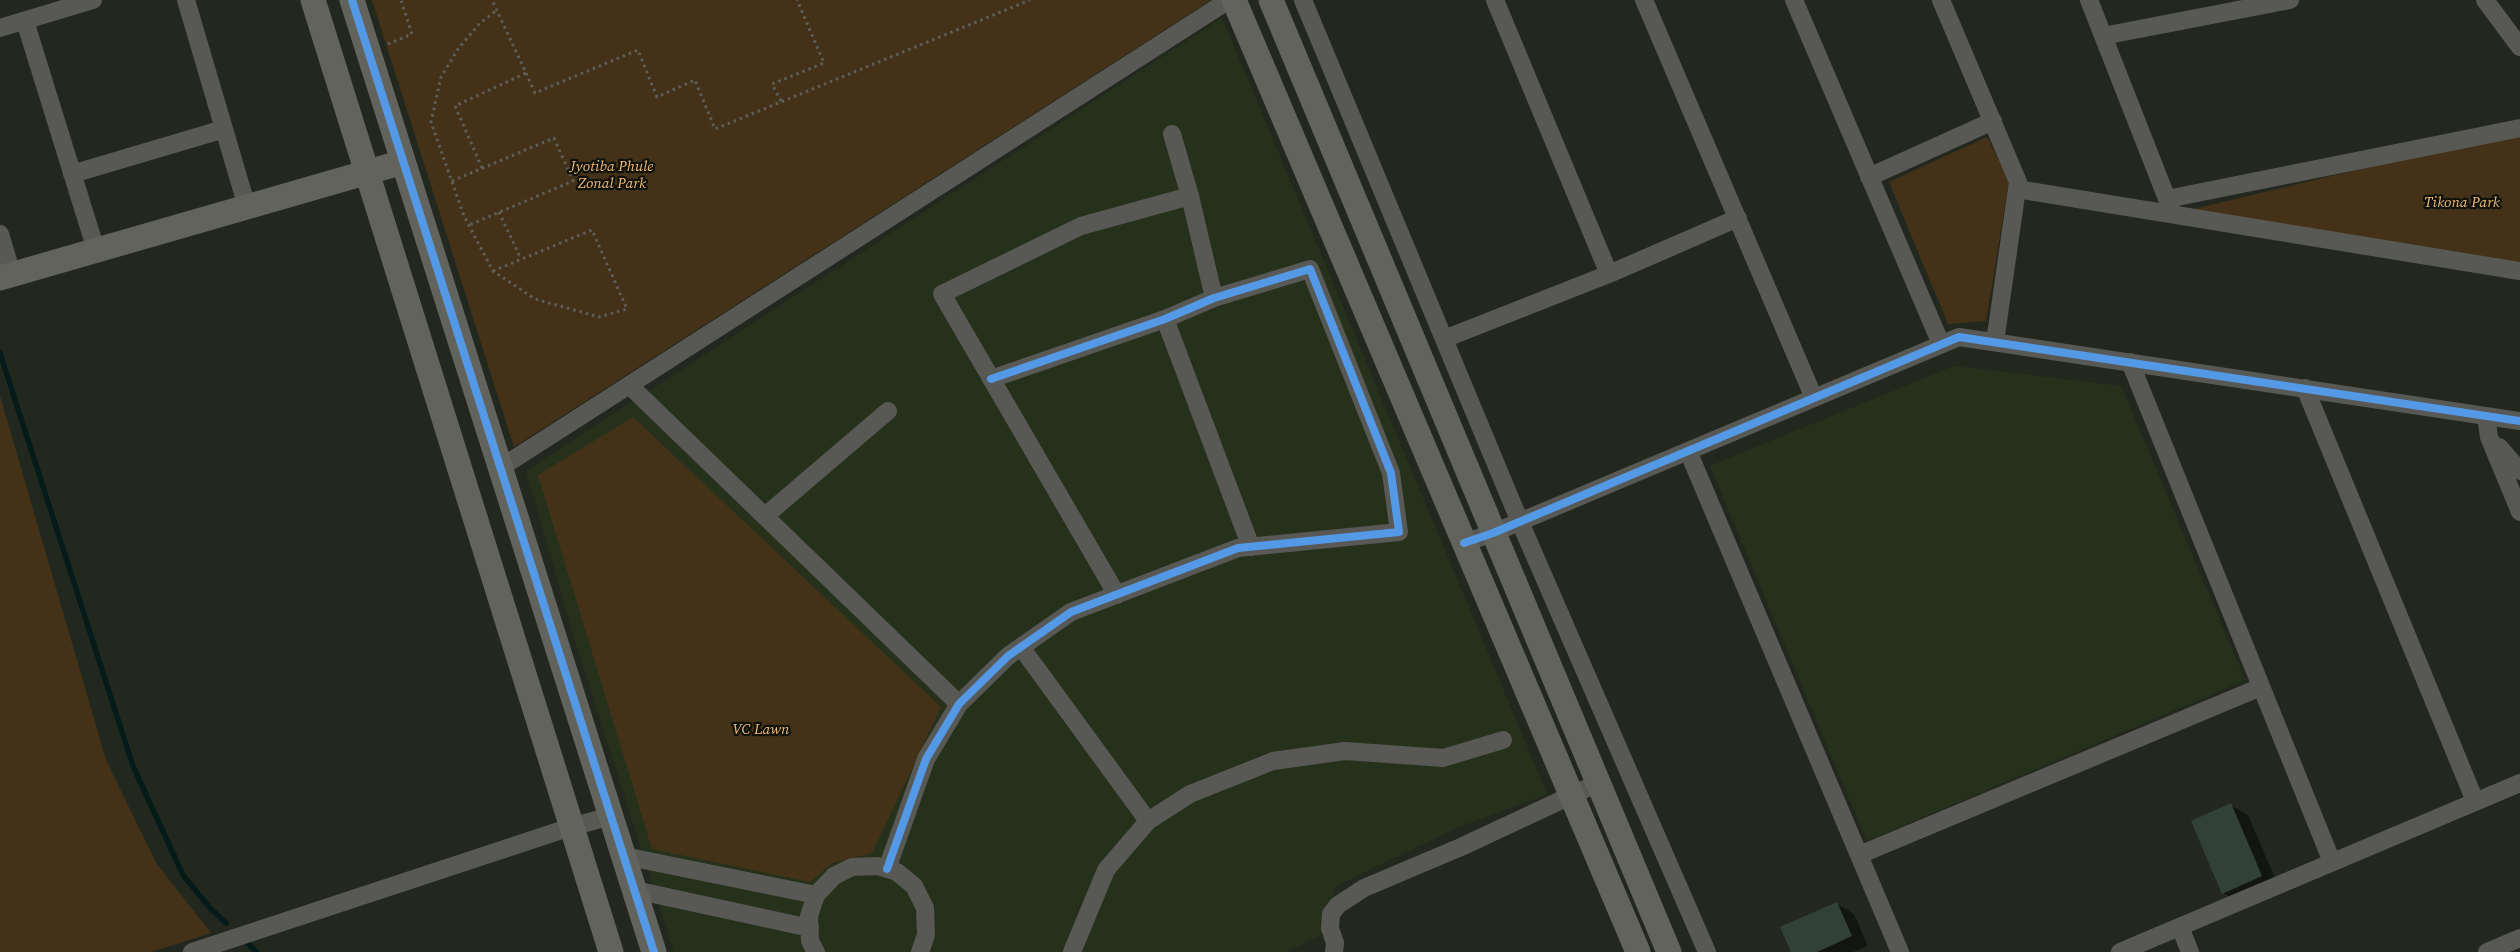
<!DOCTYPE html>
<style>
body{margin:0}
canvas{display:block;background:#23281e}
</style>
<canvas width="2520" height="952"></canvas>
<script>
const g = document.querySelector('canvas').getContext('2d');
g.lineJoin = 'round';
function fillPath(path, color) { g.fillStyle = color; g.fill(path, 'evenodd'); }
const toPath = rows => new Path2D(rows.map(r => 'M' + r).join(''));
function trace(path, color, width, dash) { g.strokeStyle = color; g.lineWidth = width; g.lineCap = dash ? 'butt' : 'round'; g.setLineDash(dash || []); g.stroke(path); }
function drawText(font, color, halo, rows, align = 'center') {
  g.font = font + ' "Source Serif 4",serif'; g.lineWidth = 4.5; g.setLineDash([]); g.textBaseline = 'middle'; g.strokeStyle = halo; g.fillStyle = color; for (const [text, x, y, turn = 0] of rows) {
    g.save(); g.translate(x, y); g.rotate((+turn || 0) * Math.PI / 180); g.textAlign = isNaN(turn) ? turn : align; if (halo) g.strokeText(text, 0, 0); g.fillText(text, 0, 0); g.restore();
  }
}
const built = toPath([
 [1222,18,1547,794,1456,828,1334,887,1328,931,1286,952,674,952,572,631,526,471],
 [1954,366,2121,386,2245,680,1867,841,1710,466]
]);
const green = toPath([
 [372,0,1211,0,514,447],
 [2520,131,2520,268,2173,214],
 [1987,137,2009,181,1986,321,1948,324,1889,182],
 [0,396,106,760,156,863,211,933,151,952,0,952],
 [633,417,941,707,872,853,832,863,810,882,652,849,538,475]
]);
const shadow = toPath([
 [2231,805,2248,815,2278,885,2240,903,2223,893],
 [1837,904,1854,914,1868,946,1853,952,1792,952]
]);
const stream = toPath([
 [0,353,133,766,183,875,210,908,226,923],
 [248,944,257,952]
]);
const building = toPath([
 [2231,803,2262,876,2222,894,2191,821],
 [1837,902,1852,936,1817,952,1791,952,1780,927]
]);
const path = toPath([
 [388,44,412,34,401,0],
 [526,73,535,93,638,50,657,97,695,80,715,129,1030,0],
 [781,101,772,84,824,63,797,0],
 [482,168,455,106,526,73,492,0],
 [452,181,554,138,573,181,469,225],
 [499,212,521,259],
 [493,271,592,230,627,309,599,317,535,299,493,271,464,216,431,122,441,77,458,49,480,23,497,10]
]);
const street = toPath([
 [186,0,247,207],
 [1303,0,1520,522,1707,952],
 [1495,0,1609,274],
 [1644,0,1814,398],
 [1794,0,1941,344],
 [1941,0,2018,182,1995,342],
 [2089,0,2171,209],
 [2485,0,2520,47],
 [25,21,96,250],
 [0,28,93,0],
 [2103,36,2290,0],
 [1172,134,1190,196,1214,298],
 [72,174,224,129],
 [1869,177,1993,121],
 [2017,189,2520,271],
 [2167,199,2520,128],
 [0,234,12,274],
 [1165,319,1251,547],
 [1444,339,1609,274,1738,218],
 [2130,362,2332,862],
 [629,385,959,704],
 [2305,388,2475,801],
 [2486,416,2489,437,2520,512],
 [2499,447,2520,471],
 [1688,451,1900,952],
 [500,468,1229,0],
 [765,516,888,411],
 [1464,543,1493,533,1959,337,2520,421],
 [1117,595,942,294,1081,226,1190,196],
 [1021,647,1148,821],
 [1859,855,2261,687],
 [624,856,816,895],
 [887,869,926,759,959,704,1008,656,1071,612,1238,548,1399,532,1391,473,1310,269,1214,298,1165,319,991,379],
 [635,890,810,928],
 [2180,927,2190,952],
 [192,952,571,827,611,816],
 [816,952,810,941,809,916,816,895,834,876,852,867,878,866,897,872,914,886,925,908,926,935,920,952],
 [1072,952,1106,870,1148,821,1190,794,1273,761,1345,751,1443,758,1503,740],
 [1334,952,1335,943,1330,928,1331,914,1338,905,1364,888,1461,847,1598,783],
 [2120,952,2520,783],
 [2487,952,2520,938]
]);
const secondary = toPath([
 [313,0,611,952],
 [352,0,654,952],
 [1234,0,1638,952],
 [1271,0,1669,952],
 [0,278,403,162]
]);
const cycleway = toPath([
 [352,0,654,952],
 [1464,543,1493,533,1959,337,2520,421],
 [887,869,926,759,959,704,1008,656,1071,612,1238,548,1399,532,1391,473,1310,269,1214,298,1165,319,991,379]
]);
const parkNames = [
 ["Jyotiba Phule",612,167],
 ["Zonal Park",612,184],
 ["Tikona Park",2462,203],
 ["VC Lawn",761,730]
];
fillPath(built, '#26311c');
fillPath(green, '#443218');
fillPath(shadow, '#0007');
trace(stream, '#051b1a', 5.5);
fillPath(building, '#324138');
trace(path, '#5e5f5b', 3, [2.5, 4]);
trace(street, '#585854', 18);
trace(secondary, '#63635e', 25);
trace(cycleway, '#5399e6', 8);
drawText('italic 15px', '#f2b976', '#0e120b', parkNames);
</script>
